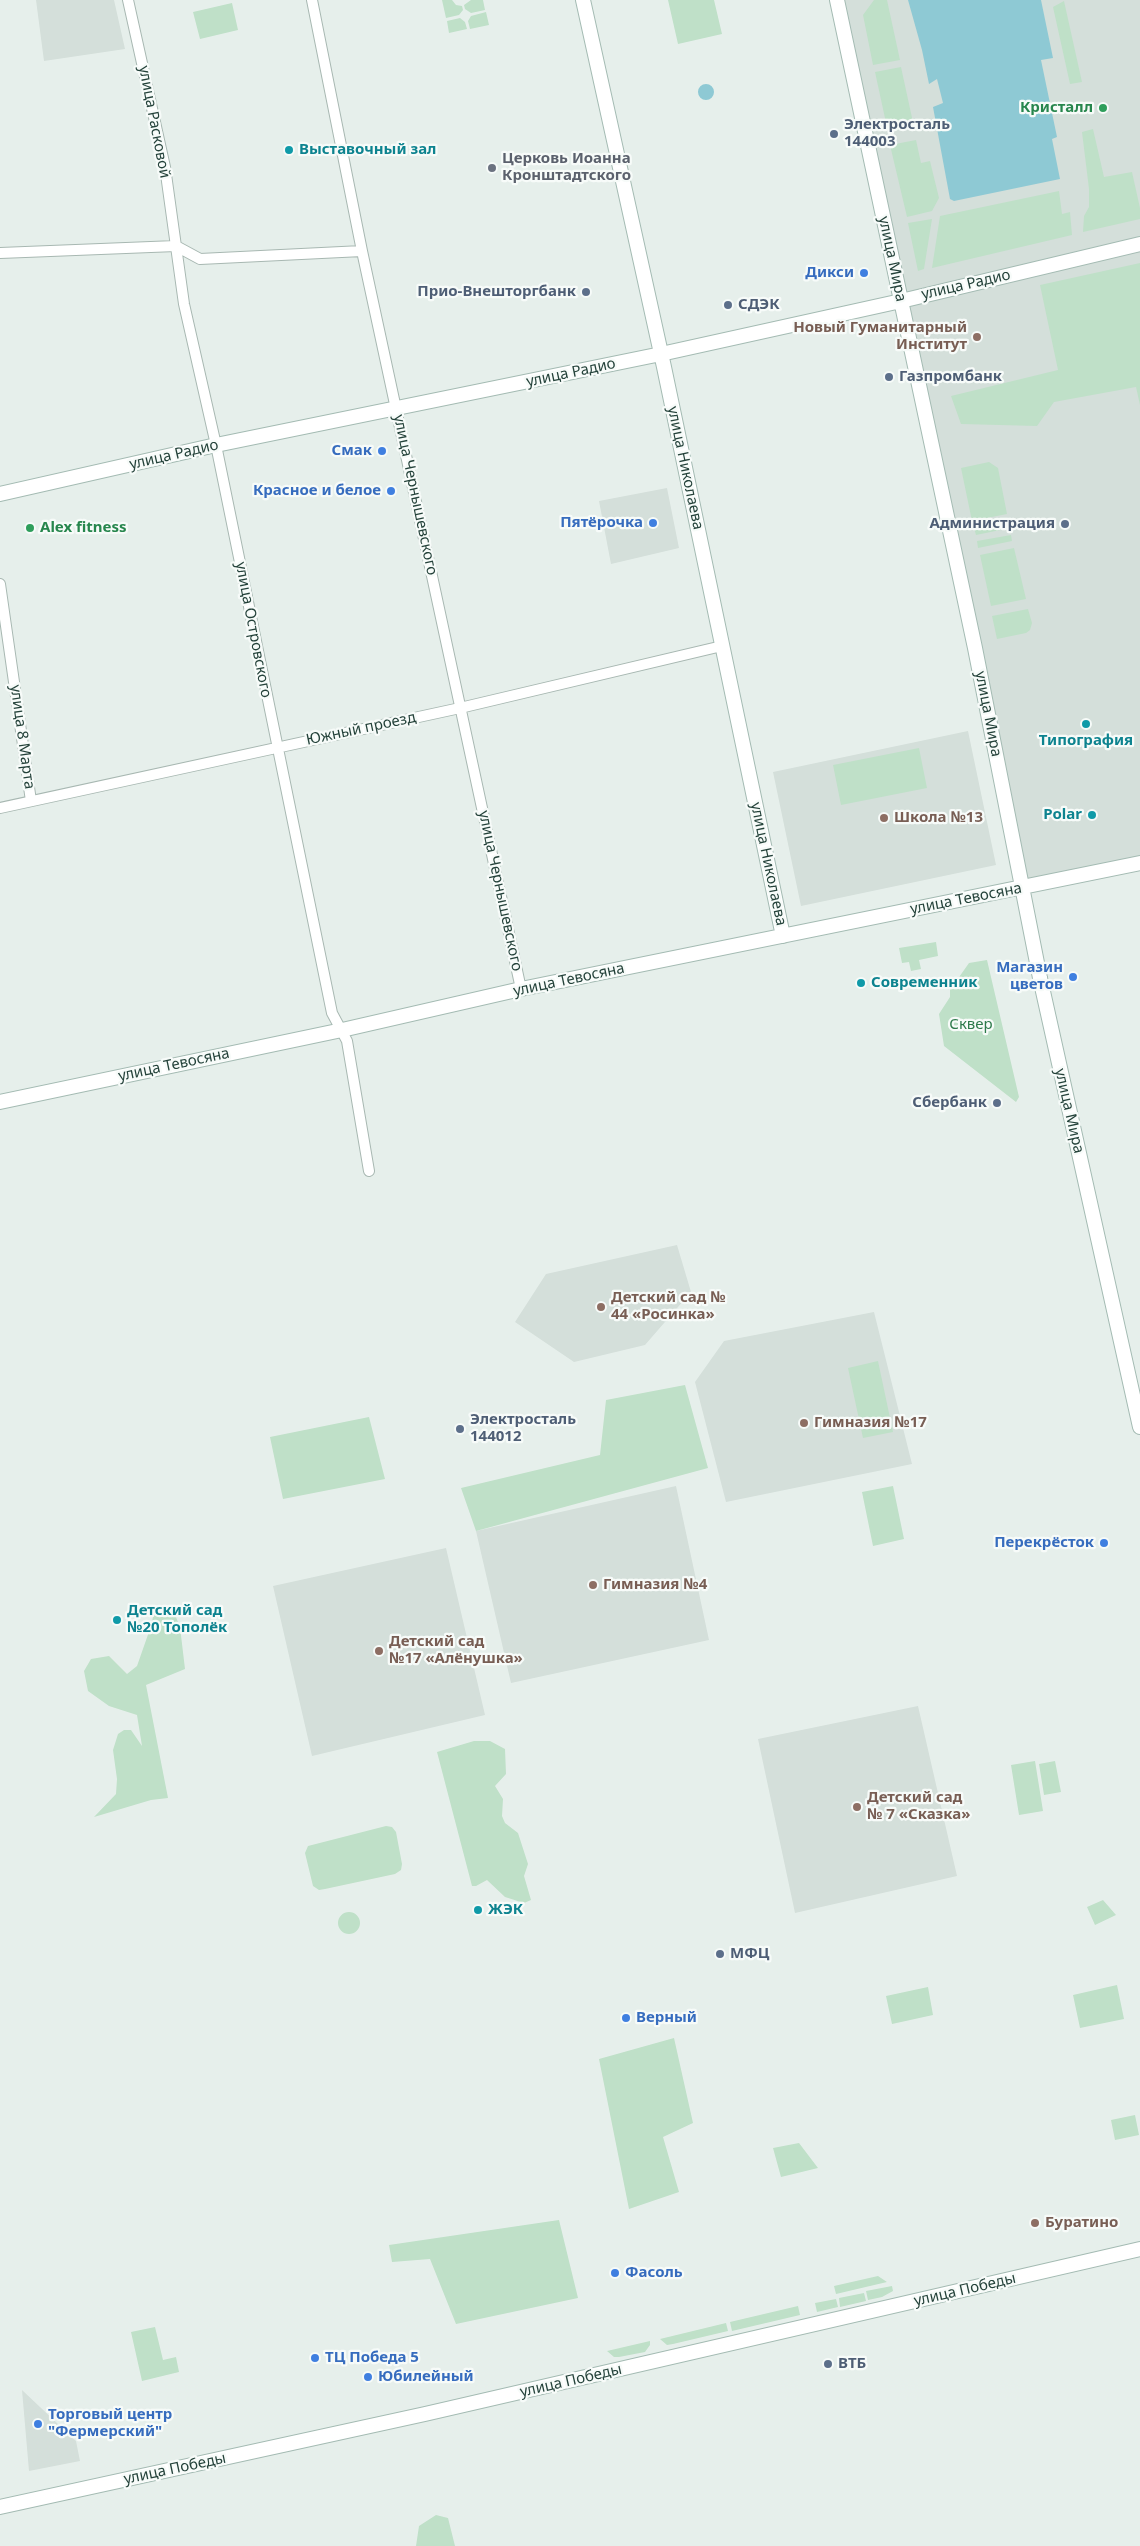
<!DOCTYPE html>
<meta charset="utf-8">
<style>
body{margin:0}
canvas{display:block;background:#e6efeb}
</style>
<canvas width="1140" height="2546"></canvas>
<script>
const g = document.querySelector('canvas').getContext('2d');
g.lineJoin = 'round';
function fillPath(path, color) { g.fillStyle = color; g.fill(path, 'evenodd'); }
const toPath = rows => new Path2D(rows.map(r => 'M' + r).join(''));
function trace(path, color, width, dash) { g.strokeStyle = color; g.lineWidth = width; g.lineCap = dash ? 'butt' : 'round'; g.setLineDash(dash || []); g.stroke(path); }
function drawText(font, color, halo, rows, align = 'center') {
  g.font = font + ' "Noto Sans",sans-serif'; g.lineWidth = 4.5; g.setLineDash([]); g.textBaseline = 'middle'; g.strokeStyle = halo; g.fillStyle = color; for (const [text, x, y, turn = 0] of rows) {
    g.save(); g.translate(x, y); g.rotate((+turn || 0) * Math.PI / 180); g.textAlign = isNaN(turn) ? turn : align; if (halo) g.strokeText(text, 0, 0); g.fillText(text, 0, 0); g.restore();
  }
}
const built = toPath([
 [36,0,114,0,125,49,44,61],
 [837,0,1140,0,1140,863,1022,888],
 [667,488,679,548,611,564,599,501],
 [968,731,996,865,801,906,773,772],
 [677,1245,691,1292,645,1345,574,1362,515,1322,546,1274],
 [874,1312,912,1464,726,1502,695,1382,724,1341],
 [676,1486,709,1640,511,1683,476,1531],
 [446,1548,485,1715,312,1756,273,1586],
 [918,1706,957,1876,795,1913,758,1739],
 [22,2390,76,2441,80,2461,29,2471]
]);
const green = toPath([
 [442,0,452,0,456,5,462,6,463,10,459,15,446,18],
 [471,0,483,0,485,10,471,13,465,9,464,5],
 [668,0,714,0,722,34,678,44],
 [874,0,887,0,900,60,873,65,863,15],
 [1064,1,1082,82,1070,84,1053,7],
 [232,3,238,30,200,39,193,12],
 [486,12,489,25,470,29,468,21,471,16],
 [460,18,465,22,467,29,449,33,447,21],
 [901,67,914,127,888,132,875,72],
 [1093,129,1104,177,1132,172,1140,208,1140,219,1083,232,1084,216,1089,207,1089,189,1082,132],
 [916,140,921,163,930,161,939,198,932,211,907,217,890,145],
 [1059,191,1062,214,1070,212,1072,235,932,268,940,216],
 [932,219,924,269,918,271,908,223],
 [1140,263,1140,405,1136,387,1054,402,1037,426,961,424,951,396,1058,370,1040,285],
 [989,462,998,468,1007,514,972,521,961,468],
 [1008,521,1010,528,976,535,974,528],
 [1011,535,1012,541,978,548,977,541],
 [1014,548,1026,599,991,606,980,555],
 [1028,609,1032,623,1030,630,1026,633,997,639,992,616],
 [919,748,927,788,841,805,833,765],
 [936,942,938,956,919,960,921,969,911,971,909,962,902,963,899,948],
 [987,960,1019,1097,1016,1102,944,1046,939,1014,950,997,950,990,969,963],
 [878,1361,893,1432,863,1438,848,1368],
 [685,1385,708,1468,476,1531,461,1488,600,1455,606,1400],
 [369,1417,385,1479,283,1499,270,1437],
 [893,1486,904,1539,873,1546,862,1492],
 [171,1605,180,1627,185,1669,146,1685,168,1798,151,1800,94,1817,116,1794,117,1779,113,1750,118,1734,124,1730,131,1730,142,1746,137,1715,109,1706,88,1691,84,1671,91,1659,109,1656,127,1674,137,1666,151,1626,155,1608],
 [474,1741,490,1741,505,1749,506,1774,495,1786,503,1799,502,1816,505,1823,518,1833,528,1864,524,1876,531,1900,524,1903,505,1897,487,1880,476,1886,472,1886,437,1752],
 [1035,1761,1043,1811,1019,1815,1011,1765],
 [1055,1761,1061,1792,1044,1795,1039,1764],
 [386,1826,392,1827,396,1832,402,1864,401,1870,395,1874,325,1889,319,1890,313,1886,305,1853,308,1846],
 [1103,1900,1116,1915,1095,1925,1087,1907],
 '338 1923a11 11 0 1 1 22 0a11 11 0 1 1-22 0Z',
 [1117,1985,1124,2019,1080,2028,1073,1995],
 [928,1987,933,2015,892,2024,886,1996],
 [674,2038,693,2123,663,2137,679,2192,629,2209,599,2059],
 [1135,2115,1139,2135,1115,2140,1111,2120],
 [799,2143,818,2168,781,2177,773,2148],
 [559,2220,578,2298,456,2324,430,2259,392,2262,389,2245],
 [878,2276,887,2282,836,2294,834,2286],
 [892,2286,893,2291,882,2297,868,2300,866,2291],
 [864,2293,866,2301,840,2307,839,2298],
 [836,2299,838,2307,817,2312,815,2303],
 [798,2306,800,2315,732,2331,730,2322],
 [726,2323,728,2331,673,2344,667,2345,660,2339],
 [155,2327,163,2360,176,2357,179,2372,142,2381,131,2332],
 [650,2341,650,2345,645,2352,619,2357,614,2357,607,2351],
 [436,2515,448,2518,455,2546,416,2546,419,2526]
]);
const water = toPath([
 [908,0,1041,0,1053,58,1041,60,1057,137,1052,139,1060,179,954,201,950,199,933,107,943,103,937,79,929,84,922,50],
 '698 92a8 8 0 1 1 16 0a8 8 0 1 1-16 0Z'
]);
const minor = toPath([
 [128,0,165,167,184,304,216,445,332,1013,347,1041,369,1171],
 [312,0,362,251,521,989],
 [0,253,176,246,200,259,362,251],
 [0,584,31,801],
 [0,808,460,708,722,646]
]);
const secondary = toPath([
 [583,0,664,367,783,936],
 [837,0,975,648,1040,978,1140,1427],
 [0,494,216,445,661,354,901,301,1140,244],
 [0,1102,342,1030,521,989,1140,863],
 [0,2507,425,2414,1140,2249]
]);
const markers = [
 [1103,108,5,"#2e9e5b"],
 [834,134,5,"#5c6f8a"],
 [289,150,5,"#0f9aa8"],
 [492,168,5,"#6b7280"],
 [864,273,5,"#3f7fe0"],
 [586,292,5,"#5c6f8a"],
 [728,305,5,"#5c6f8a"],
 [977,337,5,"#8d6e63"],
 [889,377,5,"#5c6f8a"],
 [382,451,5,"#3f7fe0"],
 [391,491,5,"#3f7fe0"],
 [653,523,5,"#3f7fe0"],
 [1065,524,5,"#5c6f8a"],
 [30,528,5,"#2e9e5b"],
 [1086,724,5,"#0f9aa8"],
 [1092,815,5,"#0f9aa8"],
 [884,818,5,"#8d6e63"],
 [1073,977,5,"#3f7fe0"],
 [861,983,5,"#0f9aa8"],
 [997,1103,5,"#5c6f8a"],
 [601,1307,5,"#8d6e63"],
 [804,1423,5,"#8d6e63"],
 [460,1429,5,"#5c6f8a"],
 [1104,1543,5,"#3f7fe0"],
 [593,1585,5,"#8d6e63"],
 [117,1620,5,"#0f9aa8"],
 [379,1651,5,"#8d6e63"],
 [857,1807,5,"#8d6e63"],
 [478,1910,5,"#0f9aa8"],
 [720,1954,5,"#5c6f8a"],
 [626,2018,5,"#3f7fe0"],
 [1035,2223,5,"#8d6e63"],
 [615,2273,5,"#3f7fe0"],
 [315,2358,5,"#3f7fe0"],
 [828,2364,5,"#5c6f8a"],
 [368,2377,5,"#3f7fe0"],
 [38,2424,5,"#3f7fe0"]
];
const leisureNames = [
 ["Кристалл",1093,108],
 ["Alex fitness",40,528,"left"]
];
const streetNames = [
 ["улица Расковой",154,122,79],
 ["улица Мира",892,259,78],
 ["улица Радио",966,285,-13],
 ["улица Радио",571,373,-12],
 ["улица Радио",174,455,-13],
 ["улица Николаева",685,468,78],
 ["улица Чернышевского",415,495,78],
 ["улица Островского",253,630,79],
 ["улица Мира",988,714,79],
 ["Южный проезд",361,729,-12],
 ["улица 8 Марта",22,737,82],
 ["улица Николаева",768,864,78],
 ["улица Чернышевского",500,891,78],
 ["улица Тевосяна",966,899,-11],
 ["улица Тевосяна",569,980,-12],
 ["улица Тевосяна",174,1065,-12],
 ["улица Мира",1069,1111,77],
 ["улица Победы",965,2290,-13],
 ["улица Победы",571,2381,-13],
 ["улица Победы",175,2469,-12]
];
const serviceNames = [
 ["Электросталь",844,125],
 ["144003",844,142],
 ["Прио-Внешторгбанк",576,292,"right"],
 ["СДЭК",738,305],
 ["Газпромбанк",899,377],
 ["Администрация",1055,524,"right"],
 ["Сбербанк",987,1103,"right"],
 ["Электросталь",470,1420],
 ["144012",470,1437],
 ["МФЦ",730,1954],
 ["ВТБ",838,2364]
];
const cultureNames = [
 ["Выставочный зал",299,150],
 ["Типография",1086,741,"center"],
 ["Polar",1082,815,"right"],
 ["Современник",871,983],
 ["Детский сад",127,1611],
 ["№20 Тополёк",127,1628],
 ["ЖЭК",488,1910]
];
const worshipNames = [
 ["Церковь Иоанна",502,159],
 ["Кронштадтского",502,176]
];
const shopNames = [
 ["Дикси",854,273],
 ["Смак",372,451],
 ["Красное и белое",381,491],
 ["Пятёрочка",643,523],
 ["Магазин",1063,968],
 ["цветов",1063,985],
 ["Перекрёсток",1094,1543],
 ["Верный",636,2018,"left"],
 ["Фасоль",625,2273,"left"],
 ["ТЦ Победа 5",325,2358,"left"],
 ["Юбилейный",378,2377,"left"],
 ["Торговый центр",48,2415,"left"],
 ["\"Фермерский\"",48,2432,"left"]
];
const educationNames = [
 ["Новый Гуманитарный",967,328,"right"],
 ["Институт",967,345,"right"],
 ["Школа №13",894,818],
 ["Детский сад №",611,1298],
 ["44 «Росинка»",611,1315],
 ["Гимназия №17",814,1423],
 ["Гимназия №4",603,1585],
 ["Детский сад",389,1642],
 ["№17 «Алёнушка»",389,1659],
 ["Детский сад",867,1798],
 ["№ 7 «Сказка»",867,1815],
 ["Буратино",1045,2223]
];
const parkNames = [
 ["Сквер",971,1025]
];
fillPath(built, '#d4dfda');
fillPath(green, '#bfe0c8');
fillPath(water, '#8ec9d4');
trace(minor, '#a8b8b2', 12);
trace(secondary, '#a4bbb3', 16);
trace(minor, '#fff', 10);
trace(secondary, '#fff', 14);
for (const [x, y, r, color] of markers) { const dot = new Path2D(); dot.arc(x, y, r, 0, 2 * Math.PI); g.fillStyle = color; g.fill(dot); trace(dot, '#f7fbf9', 2); }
drawText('bold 15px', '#27864d', '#f7fbf9', leisureNames, 'right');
drawText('15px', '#24423a', '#f7fbf9', streetNames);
drawText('bold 15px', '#4e5e75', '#f7fbf9', serviceNames, 'left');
drawText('bold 15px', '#0d838f', '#f7fbf9', cultureNames, 'left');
drawText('bold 15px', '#5b616d', '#f7fbf9', worshipNames, 'left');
drawText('bold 15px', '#366cbe', '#f7fbf9', shopNames, 'right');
drawText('bold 15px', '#785e54', '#f7fbf9', educationNames, 'left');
drawText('15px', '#2d7a4b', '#f7fbf9', parkNames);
</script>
